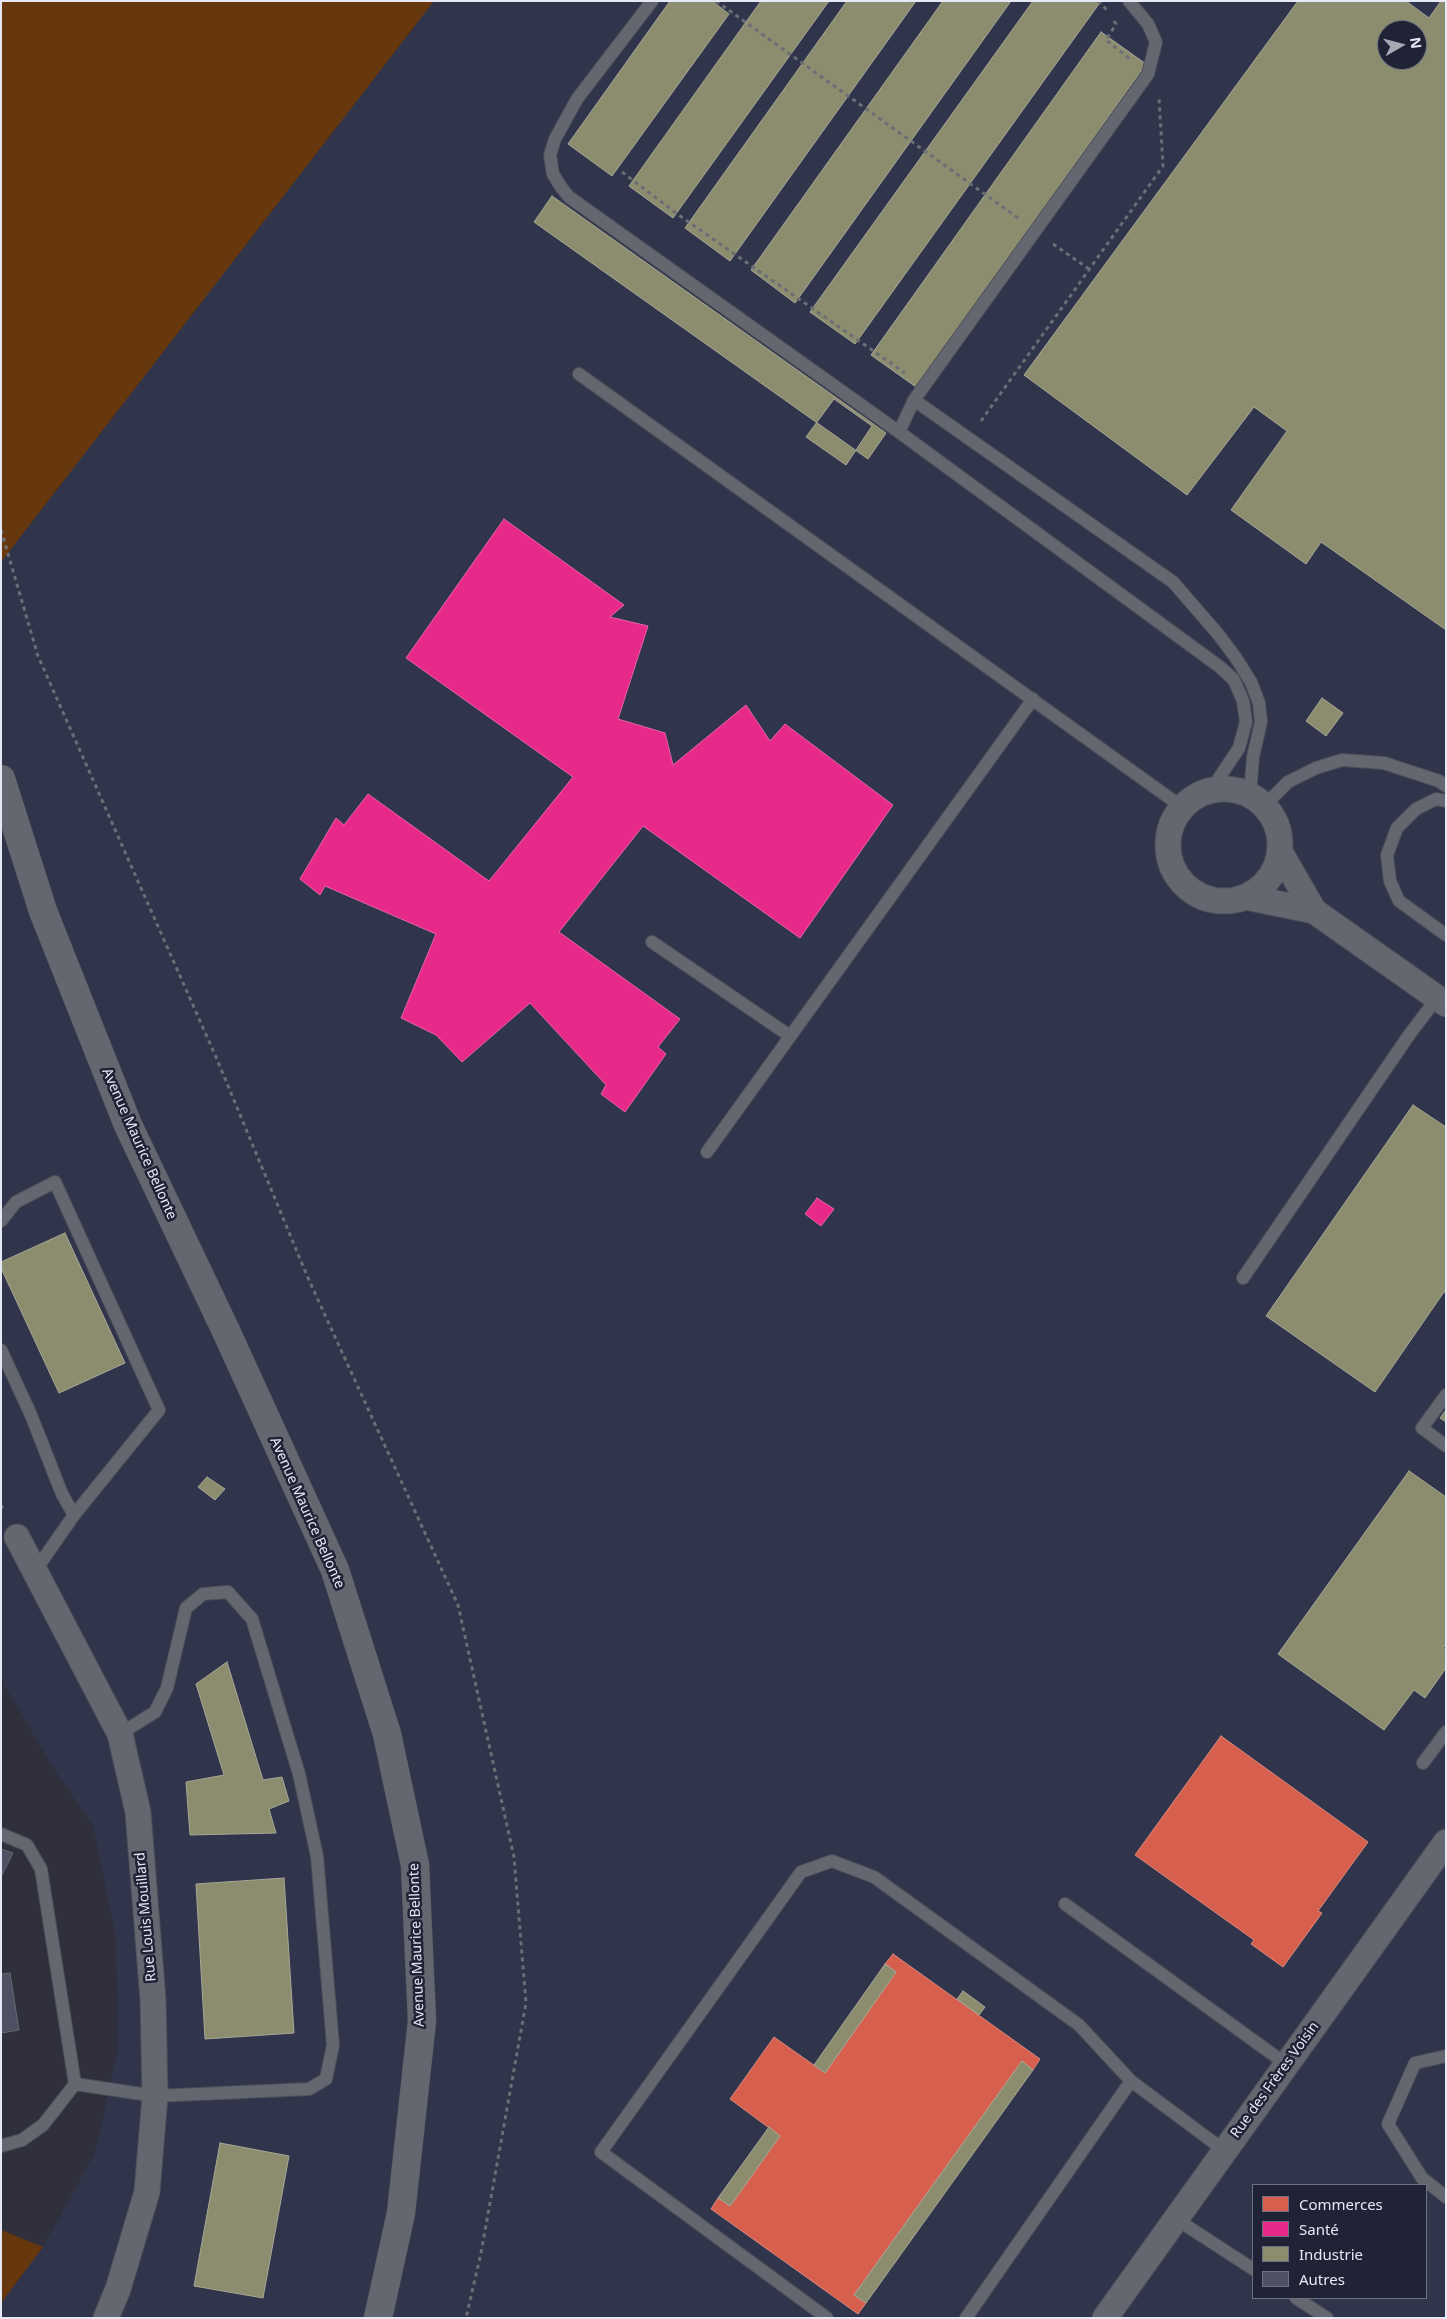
<!DOCTYPE html>
<meta charset="utf-8">
<style>
body{margin:0}
#map{position:relative;width:1447px;height:2319px;overflow:hidden;background:#2f303b;font-family:"Noto Sans",sans-serif}
canvas{display:block}
.frame{position:absolute;inset:0;border:2px solid #e6e9f5;pointer-events:none}
.legend{position:absolute;left:1252px;top:2184px;width:175px;height:115px;box-sizing:border-box;background:#202335;border:1px solid #6f7282;margin:0;padding:6px 9px;list-style:none;font-size:15px;color:#e6e9f5}
.legend li{display:flex;align-items:center;gap:10px;height:25px}
.legend b{width:25px;border:1px solid #6f7282}
.north{position:absolute;left:1377px;top:20px;width:50px;height:50px;box-sizing:border-box;background:#202335;border:1px solid #6f7282;border-radius:50%;rotate:82deg;font-size:14px;font-weight:700;line-height:20px;text-align:center;color:#e6e9f5}
.north::after{content:'';display:block;margin:auto;width:18px;height:22px;background:#a6a8b4;clip-path:polygon(50% 0,100% 100%,50% 72%,0 100%)}
</style>
<div id="map">
<canvas width="1447" height="2319"></canvas>
<div class="frame"></div>
<ul class="legend">
<li><b style="height:14px;background:#d6604d"></b>Commerces</li>
<li><b style="height:14px;background:#e7298a"></b>Santé</li>
<li><b style="height:14px;background:#8c8c6e"></b>Industrie</li>
<li><b style="height:14px;background:#4f5064"></b>Autres</li>
</ul>
<div class="north">N</div>
</div>
<script>
const g = document.querySelector('canvas').getContext('2d');
g.lineJoin = 'round';
function fillPath(path, color) { g.fillStyle = color; g.fill(path, 'evenodd'); }
const toPath = rows => new Path2D(rows.map(r => 'M' + r).join(''));
function trace(path, color, width, dash) { g.strokeStyle = color; g.lineWidth = width; g.lineCap = dash ? 'butt' : 'round'; g.setLineDash(dash || []); g.stroke(path); }
function drawText(font, color, halo, rows, align = 'center') {
  g.font = font + ' "Noto Sans",sans-serif'; g.lineWidth = 5; g.setLineDash([]); g.textBaseline = 'middle'; g.strokeStyle = halo; g.fillStyle = color; for (const [text, x, y, turn = 0] of rows) {
    g.save(); g.translate(x, y); g.rotate((+turn || 0) * Math.PI / 180); g.textAlign = isNaN(turn) ? turn : align; if (halo) g.strokeText(text, 0, 0); g.fillText(text, 0, 0); g.restore();
  }
}
const built = toPath([
 [434,1,1446,1,1446,2318,1,2318,1,2303,43,2247,95,2153,118,2047,116,1938,93,1826,49,1761,4,1684,1,1674,1,562],
 [1387,30,1417,30,1417,60,1387,60],
 [1253,2185,1426,2185,1426,2298,1253,2298]
]);
const green = toPath([
 [1,1,434,1,1,562],
 [1,2230,43,2247,1,2303]
]);
const shops = toPath([
 [1221,1736,1368,1842,1318,1911,1322,1913,1283,1967,1251,1944,1254,1940,1135,1855,1221,1736],
 [893,1954,1040,2059,1033,2070,1022,2061,854,2295,866,2303,858,2314,711,2209,718,2198,730,2206,780,2136,730,2099,774,2037,825,2073,896,1972,885,1964,893,1954]
]);
const health = toPath([
 [504,519,624,605,610,617,648,626,618,719,665,733,673,765,746,705,770,741,785,724,893,805,800,938,643,826,559,932,680,1019,658,1047,666,1054,625,1112,601,1094,606,1085,530,1003,462,1062,436,1035,401,1018,436,934,325,886,320,895,300,879,336,818,344,825,368,794,489,881,573,777,406,658,504,519],
 [817,1198,834,1209,821,1226,805,1214,817,1198]
]);
const industry = toPath([
 [670,1,712,1,729,14,612,176,568,144,670,1],
 [761,1,829,1,673,218,629,186,761,1],
 [847,1,916,1,730,261,685,228,847,1],
 [943,1,1011,1,795,303,751,270,943,1],
 [1033,1,1101,1,855,344,810,312,1033,1],
 [1298,1,1406,1,1429,18,1441,1,1446,1,1446,630,1321,542,1306,564,1231,510,1287,431,1254,407,1187,495,1024,375,1298,1],
 [1387,30,1417,30,1417,60,1387,60,1387,30],
 [1101,32,1146,64,916,387,871,355,1101,32],
 [552,196,886,433,868,459,534,222,552,196],
 [834,399,872,426,846,465,806,437,834,399],
 [1322,698,1343,713,1326,736,1306,721,1322,698],
 [1413,1105,1446,1127,1446,1293,1444,1292,1375,1392,1266,1316,1413,1105],
 [65,1233,125,1363,59,1393,1,1268,1,1262,65,1233],
 [1446,1410,1446,1422,1440,1418,1446,1410],
 [1409,1471,1446,1497,1446,1645,1443,1648,1446,1650,1446,1668,1425,1698,1414,1690,1384,1730,1278,1654,1409,1471],
 [207,1477,225,1489,215,1500,198,1487,207,1477],
 [227,1662,263,1780,282,1777,289,1801,269,1809,276,1833,190,1835,186,1782,224,1775,196,1684,227,1662],
 [284,1878,294,2033,205,2039,196,1884,284,1878],
 [885,1964,896,1972,825,2073,814,2065,885,1964],
 [963,1991,985,2007,979,2015,957,1999,963,1991],
 [1022,2061,1033,2070,866,2303,854,2295,1022,2061],
 [769,2127,780,2136,730,2206,718,2198,769,2127],
 [220,2143,289,2156,263,2298,194,2286,220,2143]
]);
const building = toPath([
 [1,1849,13,1853,1,1877,1,1849],
 [10,1973,19,2030,1,2033,1,1974,10,1973]
]);
const path = toPath([
 [716,1,1018,218],
 [1098,1,1108,11],
 [1114,21,1116,24,1106,40,1130,59],
 [622,172,680,216,905,373],
 [1053,244,1089,269],
 [981,421,1163,166,1159,98],
 [1,530,38,656,216,1057,308,1278,458,1605,514,1857,526,2003,481,2253,466,2318],
 [1,1505,4,1512]
]);
const service = toPath([
 [652,1,577,99,555,139,550,155,553,174,561,187,569,197,899,432,1220,667,1234,680,1243,701,1246,722,1239,748,1211,790],
 [579,374,1182,807],
 [914,400,1173,582,1218,634,1236,658,1251,682,1259,703,1261,722,1253,757,1250,795],
 [899,432,914,400,1148,74,1156,42,1148,24,1129,1],
 [1446,801,1436,799,1416,809,1397,828,1387,855,1390,881,1399,901,1446,935],
 [1265,805,1288,782,1316,768,1342,760,1384,763,1439,781,1446,786],
 [652,942,790,1036],
 [707,1152,1033,699],
 [1,1221,16,1202,55,1182,159,1410,74,1515,35,1571],
 [1243,1278,1409,1035,1437,998],
 [1,1350,31,1415,62,1494,74,1515],
 [1446,1395,1422,1428,1446,1446],
 [1423,1763,1446,1732],
 [1,1834,27,1845,41,1869,75,2084,43,2125,22,2140,1,2146],
 [1065,1904,1286,2064],
 [1446,2056,1415,2063,1388,2124,1422,2178,1446,2197],
 [75,2084,155,2096,309,2089,326,2079,333,2045,317,1856,299,1774,252,1619,228,1592,203,1594,186,1608,167,1688,155,1712,120,1734],
 [1176,2219,1253,2269],
 [1296,2298,1327,2318],
 [827,2318,601,2152,801,1872,832,1861,874,1877,1079,2025,1131,2081,1225,2151],
 [966,2318,1131,2081]
]);
const minor = toPath([
 '1168 845a56 56 0 1 1 112 0a56 56 0 1 1-112 0Z',
 [1280,852,1314,911],
 [1246,897,1314,911,1446,1004],
 [17,1537,120,1734,138,1812,153,2000,155,2096,147,2192,118,2289,106,2318],
 [1105,2318,1446,1842]
]);
const secondary = toPath([
 [1,779,43,911,128,1125,226,1331,335,1570,387,1734,415,1865,422,2021,401,2213,378,2318]
]);
const streetNames = [
 ["Avenue Maurice Bellonte",139,1144,66],
 ["Avenue Maurice Bellonte",307,1513,66],
 ["Rue Louis Mouillard",146,1917,-95],
 ["Avenue Maurice Bellonte",417,1945,-92],
 ["Rue des Frères Voisin",1275,2080,-54]
];
fillPath(built, '#31354b');
fillPath(green, '#67370e');
fillPath(shops, '#d6604d');
trace(shops, '#db897f', 1);
fillPath(health, '#e7298a');
trace(health, '#e763aa', 1);
fillPath(industry, '#8c8c6e');
trace(industry, '#a7a896', 1);
fillPath(building, '#4f5064');
trace(building, '#666870', 1);
trace(service, '#4d4f58', 14);
trace(minor, '#4d4f58', 27);
trace(secondary, '#4d4f58', 29);
trace(path, '#6c6e76', 3, [4, 4]);
trace(service, '#656770', 12);
trace(minor, '#656770', 25);
trace(secondary, '#656770', 28);
drawText('14px', '#e6e9f5', '#202335', streetNames);
</script>
